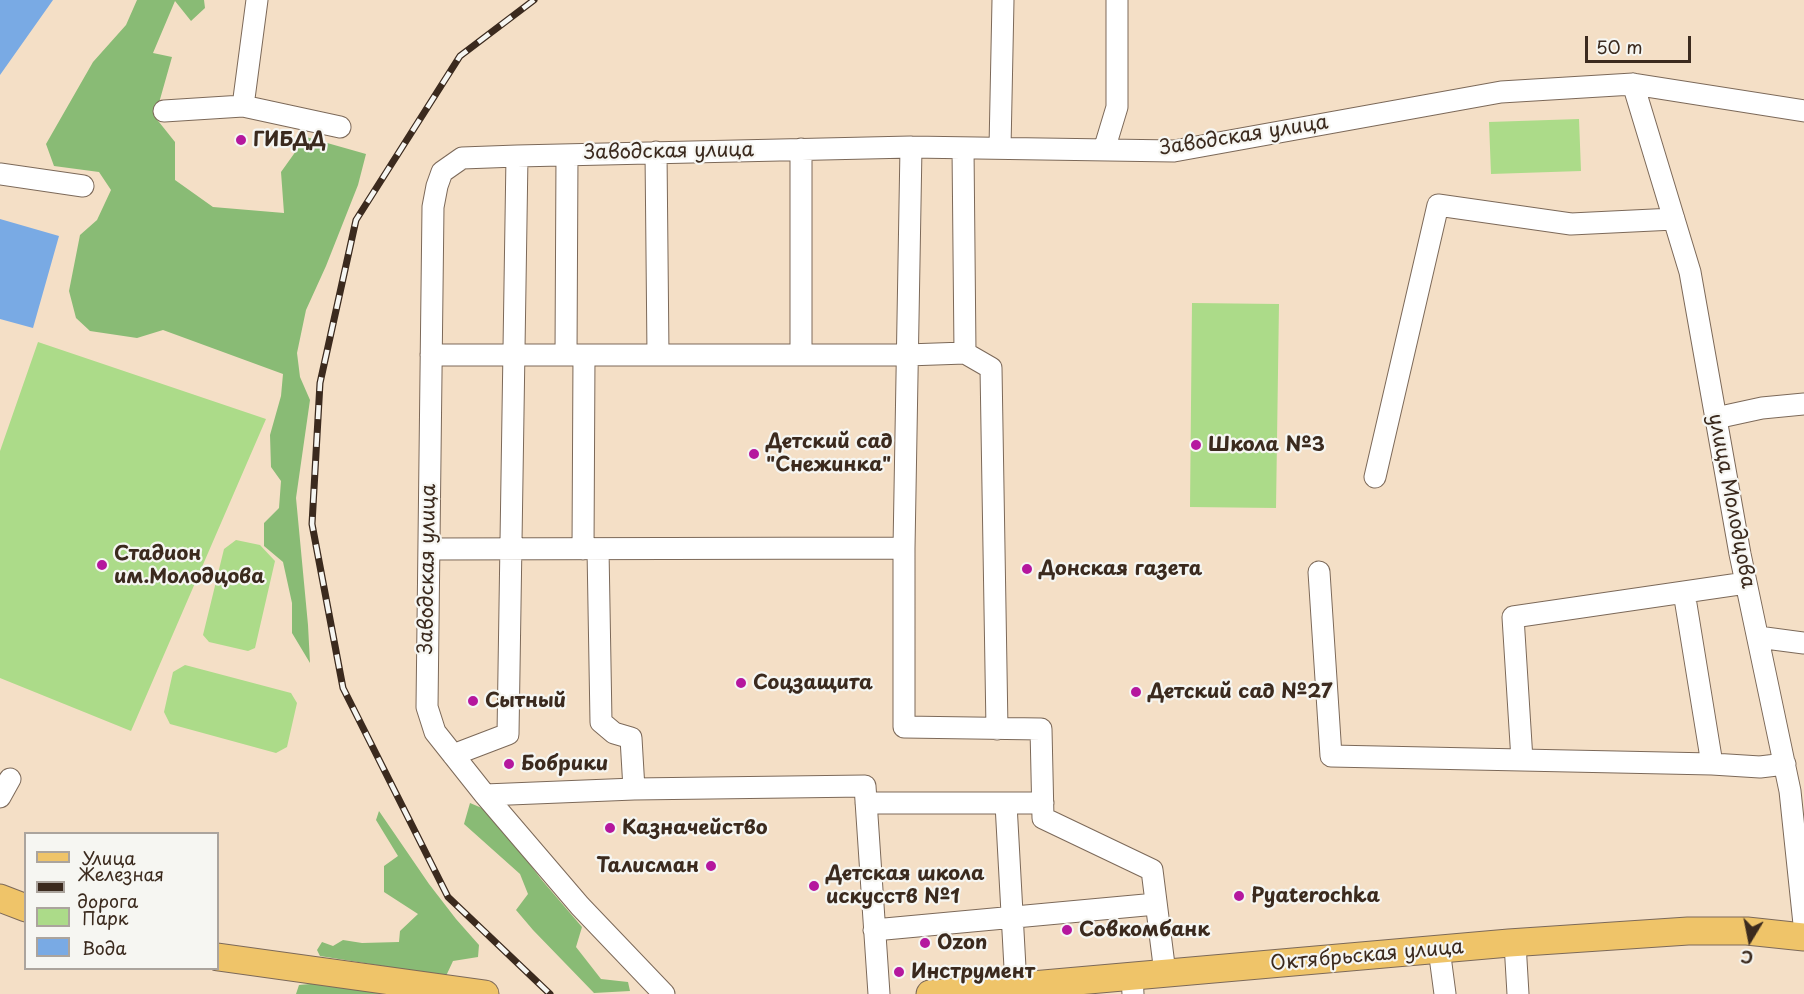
<!DOCTYPE html>
<meta charset="utf-8">
<style>
body{margin:0}
#map{position:relative;width:1804px;height:994px;overflow:hidden;background:#f4dfc6;font-family:"Playpen Sans",sans-serif}
canvas{display:block}
.legend{position:absolute;left:24px;top:832px;width:195px;height:138px;box-sizing:border-box;background:#f6f6f2;border:2px solid #aba49d;margin:0;padding:8px 10px;list-style:none;font-size:18px;color:#3b2a1e}
.legend li{display:flex;align-items:center;gap:12px;height:30px}
.legend b{width:30px;border:2px solid #aba49d}
.north{position:absolute;left:1720px;top:910px;width:60px;height:60px;-webkit-text-stroke:4px #f6f6f2;paint-order:stroke;rotate:190deg;font-size:16px;font-weight:700;line-height:24px;text-align:center;color:#3b2a1e}
.north::after{content:'';display:block;margin:auto;width:21px;height:27px;background:#3b2a1e;clip-path:polygon(50% 0,100% 100%,50% 72%,0 100%)}
.scale{position:absolute;left:1585px;top:36px;width:106px;height:27px;box-sizing:border-box;border:3px solid #3b2a1e;border-top:0;padding-left:8px;font-size:18px;line-height:21px;white-space:nowrap;color:#3b2a1e;-webkit-text-stroke:4px #f6f6f2;paint-order:stroke}
</style>
<div id="map">
<canvas width="1804" height="994"></canvas>
<ul class="legend">
<li><b style="height:8px;background:#efc469"></b>Улица</li>
<li><b style="height:8px;background:#3b2a1e"></b>Железная дорога</li>
<li><b style="height:16px;background:#acdb89"></b>Парк</li>
<li><b style="height:16px;background:#79aae4"></b>Вода</li>
</ul>
<div class="north">С</div>
<div class="scale">50 m</div>
</div>
<script>
const g = document.querySelector('canvas').getContext('2d');
g.lineJoin = 'round';
function fillPath(path, color) { g.fillStyle = color; g.fill(path, 'evenodd'); }
const toPath = rows => new Path2D(rows.map(r => 'M' + r).join(''));
function trace(path, color, width, dash) { g.strokeStyle = color; g.lineWidth = width; g.lineCap = dash ? 'butt' : 'round'; g.setLineDash(dash || []); g.stroke(path); }
function drawText(font, color, halo, rows, align = 'center') {
  g.font = font + ' "Playpen Sans",sans-serif'; g.lineWidth = 4.5; g.setLineDash([]); g.textBaseline = 'middle'; g.strokeStyle = halo; g.fillStyle = color; for (const [text, x, y, turn = 0] of rows) {
    g.save(); g.translate(x, y); g.rotate((+turn || 0) * Math.PI / 180); g.textAlign = isNaN(turn) ? turn : align; if (halo) g.strokeText(text, 0, 0); g.fillText(text, 0, 0); g.restore();
  }
}
const green = toPath([
 [1579,119,1581,171,1491,174,1489,122],
 [1192,303,1279,304,1276,508,1190,507],
 [38,342,266,419,131,731,0,678,0,451],
 [236,540,260,545,275,561,255,648,248,651,209,642,203,635,224,549],
 [185,665,291,693,297,703,287,747,276,753,170,724,164,712,173,672]
]);
const forest = toPath([
 [137,0,204,0,205,8,191,21,175,1,153,53,172,57,155,117,175,142,175,180,213,207,284,213,281,172,306,137,366,154,358,185,326,266,306,310,297,353,300,377,310,400,296,498,308,625,310,663,292,633,292,603,283,562,264,546,264,523,279,508,281,481,271,467,270,435,281,396,283,374,163,330,137,338,90,331,76,318,69,291,80,235,97,220,111,190,99,172,54,166,46,144,93,62,126,25],
 [470,803,489,811,541,879,582,927,576,947,601,979,628,982,630,991,594,993,533,930,516,910,528,894,520,874,464,824],
 [379,811,429,884,456,919,479,945,478,957,453,961,446,976,320,956,317,950,322,942,333,946,343,940,362,943,399,942,400,931,418,914,384,892,384,866,398,856,376,820],
 [322,983,402,994,296,994,299,985]
]);
const water = toPath([
 [0,0,53,0,0,75],
 [0,219,59,236,33,328,0,319]
]);
const minor = toPath([
 [1633,84,1690,272,1740,554,1790,791,1804,924],
 [243,106,257,0],
 [164,111,243,106,340,127],
 [911,147,904,548,904,727,1041,729,1043,818,1152,870,1165,973],
 [1000,148,1003,0],
 [1104,150,1117,107,1117,0],
 [656,152,658,355],
 [0,174,83,186],
 [965,353,991,368,997,729],
 [431,355,907,355,965,353,963,148],
 [566,355,567,155],
 [801,355,801,149],
 [1716,418,1762,408,1804,404],
 [1375,477,1438,205,1571,224,1674,219],
 [429,549,904,548],
 [583,549,584,355],
 [598,549,601,722,614,733,631,738,634,789],
 [1319,572,1331,756,1712,764],
 [1684,592,1712,764,1760,767,1785,764],
 [1758,637,1804,643],
 [453,755,508,734,517,156],
 [1522,760,1513,617,1746,583],
 [485,795,634,789,865,786,879,994],
 [0,797,10,779],
 [866,803,1043,803],
 [1006,804,1016,986],
 [874,930,1156,904],
 [1515,943,1518,994],
 [1439,949,1445,994],
 [1132,976,1133,994],
 [664,994,580,906,485,795,435,732,427,707,433,207,437,186,442,172,462,158,517,156,911,147,1174,151,1501,92,1633,84,1804,111]
]);
const major = toPath([
 [0,898,26,908],
 [218,957,485,994],
 [930,994,1509,943,1688,931,1747,931,1804,937]
]);
const rail = toPath([
 [534,0,460,56,356,220,320,383,312,524,343,688,448,897,550,994]
]);
const markers = [
 [241,140,6,"#b5179e"],
 [1196,445,6,"#b5179e"],
 [754,454,6,"#b5179e"],
 [102,565,6,"#b5179e"],
 [1027,569,6,"#b5179e"],
 [741,683,6,"#b5179e"],
 [1136,692,6,"#b5179e"],
 [473,701,6,"#b5179e"],
 [509,764,6,"#b5179e"],
 [610,828,6,"#b5179e"],
 [711,866,6,"#b5179e"],
 [814,886,6,"#b5179e"],
 [1239,896,6,"#b5179e"],
 [1067,930,6,"#b5179e"],
 [925,943,6,"#b5179e"],
 [899,972,6,"#b5179e"]
];
const streetNames = [
 ["Заводская улица",1244,136,-9],
 ["Заводская улица",669,152,-1],
 ["улица Молодцова",1731,501,79],
 ["Заводская улица",428,569,-89],
 ["Октябрьская улица",1367,956,-5]
];
const poiNames = [
 ["ГИБДД",253,140],
 ["Детский сад",766,442],
 ["\"Снежинка\"",766,465],
 ["Школа №3",1208,445],
 ["Стадион",114,554],
 ["им.Молодцова",114,577],
 ["Донская газета",1039,569],
 ["Соцзащита",753,683],
 ["Детский сад №27",1148,692],
 ["Сытный",485,701],
 ["Бобрики",521,764],
 ["Казначейство",622,828],
 ["Талисман",699,866,"right"],
 ["Детская школа",826,874],
 ["искусств №1",826,897],
 ["Pyaterochka",1251,896],
 ["Совкомбанк",1079,930],
 ["Ozon",937,943],
 ["Инструмент",911,972]
];
fillPath(green, '#acdb89');
fillPath(forest, '#89bb75');
fillPath(water, '#79aae4');
trace(minor, '#7c6959', 23);
trace(major, '#7c6959', 29);
trace(minor, '#fff', 21);
trace(major, '#efc469', 27);
trace(rail, '#3b2a1e', 7);
trace(rail, '#f6f6f2', 4.5, [14]);
for (const [x, y, r, color] of markers) { const dot = new Path2D(); dot.arc(x, y, r, 0, 2 * Math.PI); g.fillStyle = color; g.fill(dot); trace(dot, '#f6f6f2', 2); }
drawText('20px', '#3b2a1e', '#f6f6f2', streetNames);
drawText('bold 20px', '#3b2a1e', '#f6f6f2', poiNames, 'left');
</script>
